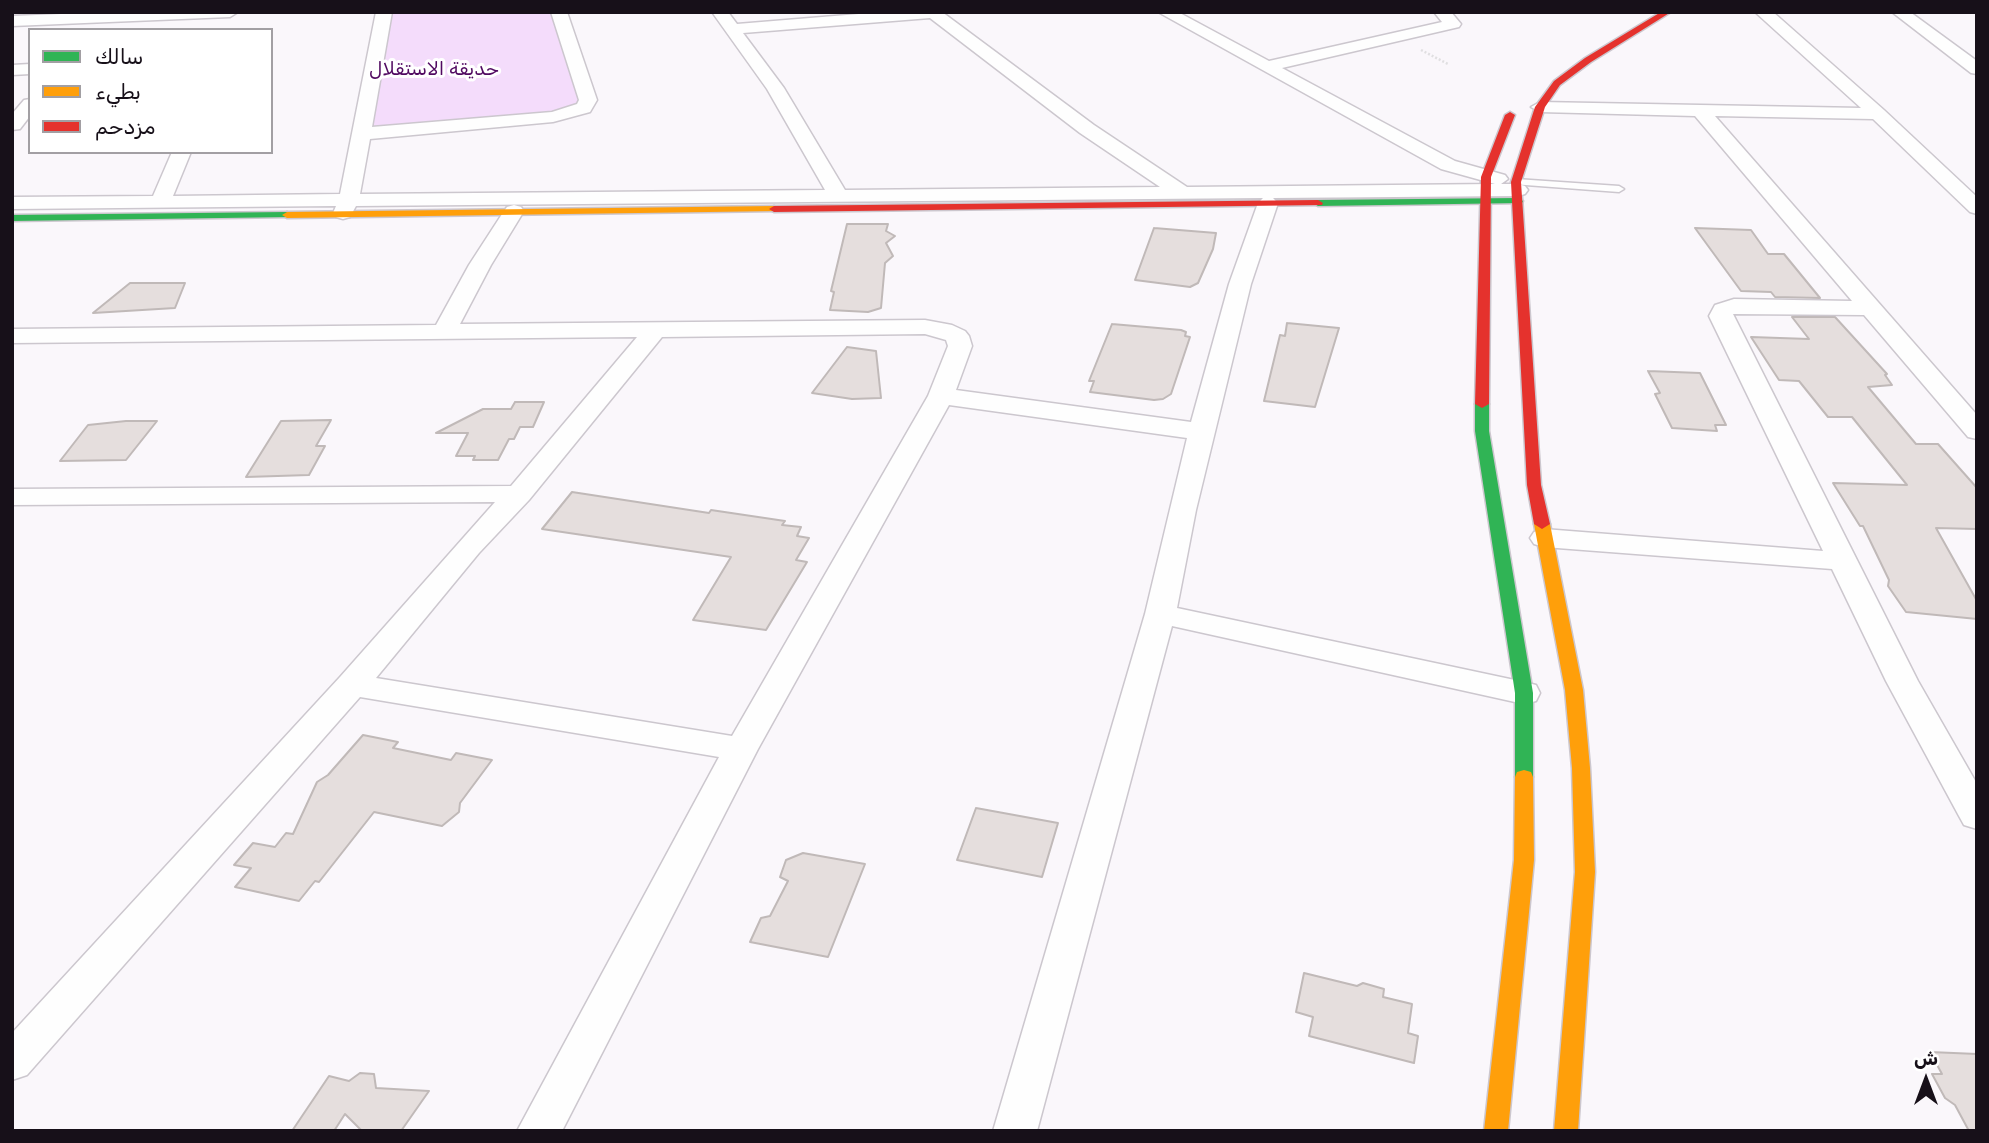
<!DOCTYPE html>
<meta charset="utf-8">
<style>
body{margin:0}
#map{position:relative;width:1989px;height:1143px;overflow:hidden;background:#faf7fb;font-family:Rubik,Vazirmatn,sans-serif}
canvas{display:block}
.frame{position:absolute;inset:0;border:14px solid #171019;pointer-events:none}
.legend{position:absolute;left:28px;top:28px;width:245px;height:126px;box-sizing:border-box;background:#fff;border:2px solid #a29fa3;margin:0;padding:9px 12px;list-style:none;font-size:21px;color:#171019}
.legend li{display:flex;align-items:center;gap:14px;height:35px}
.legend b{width:35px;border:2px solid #a29fa3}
.north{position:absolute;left:1891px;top:1045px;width:70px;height:70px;-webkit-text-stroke:5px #fff;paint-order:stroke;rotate:0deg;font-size:19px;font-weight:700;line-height:28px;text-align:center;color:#171019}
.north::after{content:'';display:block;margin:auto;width:24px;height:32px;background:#171019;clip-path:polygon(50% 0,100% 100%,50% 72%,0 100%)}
</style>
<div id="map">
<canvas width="1989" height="1143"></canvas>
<div class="frame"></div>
<ul class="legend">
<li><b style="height:9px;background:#30b455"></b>سالك</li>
<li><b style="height:9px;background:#ff9f0a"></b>بطيء</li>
<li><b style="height:9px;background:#e5322d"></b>مزدحم</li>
</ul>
<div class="north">ش</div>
</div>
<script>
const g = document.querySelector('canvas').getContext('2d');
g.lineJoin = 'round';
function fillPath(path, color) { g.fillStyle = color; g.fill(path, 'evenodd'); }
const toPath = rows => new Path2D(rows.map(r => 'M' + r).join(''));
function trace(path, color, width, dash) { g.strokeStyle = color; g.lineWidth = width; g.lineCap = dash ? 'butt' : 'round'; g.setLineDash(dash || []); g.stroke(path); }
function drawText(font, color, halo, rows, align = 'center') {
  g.font = font + ' Rubik,Vazirmatn,sans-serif'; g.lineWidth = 6; g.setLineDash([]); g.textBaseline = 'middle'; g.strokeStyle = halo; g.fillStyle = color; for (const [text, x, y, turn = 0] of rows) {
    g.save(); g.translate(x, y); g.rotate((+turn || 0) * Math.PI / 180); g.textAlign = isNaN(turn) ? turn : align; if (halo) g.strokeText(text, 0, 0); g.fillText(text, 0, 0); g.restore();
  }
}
const green = toPath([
 [384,12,560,12,588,100,572,113,360,134]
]);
const building = toPath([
 [847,224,888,224,886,231,895,236,886,243,893,256,885,263,881,308,868,312,830,310,834,292,831,291,847,224],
 [1154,228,1216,233,1213,249,1198,283,1190,287,1135,280,1154,228],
 [1695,228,1751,230,1768,254,1784,254,1820,298,1775,297,1771,292,1741,291,1695,228],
 [130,283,185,283,175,308,93,313,130,283],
 [1792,317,1835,317,1887,374,1885,375,1892,385,1868,387,1916,444,1938,444,1977,488,1977,529,1936,528,1977,601,1977,619,1906,612,1888,586,1889,580,1863,526,1860,526,1833,483,1907,485,1852,417,1828,417,1799,381,1779,380,1751,337,1809,339,1792,317],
 [1287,323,1339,328,1315,407,1264,401,1280,335,1285,336,1287,323],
 [1112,324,1181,330,1186,332,1185,336,1190,337,1171,394,1163,399,1154,400,1090,392,1094,381,1089,381,1112,324],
 [847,347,876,351,881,398,852,399,812,393,847,347],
 [1648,371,1700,373,1726,425,1715,425,1717,431,1672,428,1655,394,1660,393,1648,371],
 [515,402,544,402,533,427,520,427,514,439,509,439,498,460,473,460,475,456,456,456,468,433,436,433,483,409,511,409,515,402],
 [331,420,316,446,325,446,309,475,246,477,281,421,331,420],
 [126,421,157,421,126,460,60,461,88,425,126,421],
 [572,492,709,513,711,510,785,521,782,525,801,527,797,536,809,538,796,560,807,562,766,630,693,620,731,557,542,529,572,492],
 [363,735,398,742,393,748,451,760,456,753,492,760,460,803,459,812,442,826,374,812,319,882,315,881,299,901,235,887,251,868,234,865,253,843,275,847,286,833,293,834,317,782,328,775,363,735],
 [976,808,1058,823,1042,877,957,860,976,808],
 [803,853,865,864,828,957,750,942,761,918,770,916,788,881,780,877,786,860,803,853],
 [1304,973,1357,986,1363,983,1384,989,1383,997,1412,1004,1408,1033,1418,1036,1414,1063,1309,1036,1313,1017,1296,1012,1304,973],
 [1930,1052,1977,1054,1977,1131,1969,1131,1955,1105,1945,1098,1932,1074,1942,1074,1930,1052],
 [360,1073,374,1074,376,1088,429,1091,401,1131,362,1131,345,1114,334,1131,292,1131,329,1076,349,1081,360,1073]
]);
const path = toPath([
 [1421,50,1448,64]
]);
const lane = toPath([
 [1516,179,1619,186,1624,189,1619,192,1512,184,1512,180,1516,179]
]);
const street = toPath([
 [110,12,238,12,230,17,12,26,12,16,110,12],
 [376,12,392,12,372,127,552,112,577,104,579,100,551,12,567,12,597,100,590,112,553,122,370,139,360,194,825,190,767,89,712,12,728,12,737,24,883,12,942,12,1094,125,1187,187,1495,184,1441,169,1158,12,1178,12,1269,61,1442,22,1434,12,1451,12,1461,24,1459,27,1282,68,1455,161,1505,175,1508,179,1501,184,1518,184,1525,186,1528,190,1525,194,1518,196,1273,198,1278,203,1251,284,1196,510,1177,608,1524,682,1536,685,1540,693,1536,701,1524,704,1172,626,1037,1131,993,1131,1145,614,1187,438,949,405,758,749,562,1131,517,1131,719,757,360,697,27,1075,12,1080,12,1033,340,677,495,502,12,505,12,489,511,486,637,337,12,343,12,329,436,325,469,265,504,211,507,207,514,205,521,207,524,211,491,265,460,324,925,320,952,325,965,331,969,336,972,346,956,390,1191,422,1229,284,1258,203,1263,198,356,206,350,217,343,219,336,217,333,213,336,206,12,209,12,197,153,196,172,152,191,152,173,196,340,194,376,12],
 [930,18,1080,133,1160,187,845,190,784,88,743,33,930,18],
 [925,334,946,340,948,346,928,396,732,736,376,678,479,553,529,500,662,337,925,334],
 [1755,12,1773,12,1884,110,1977,197,1977,214,1970,212,1873,119,1715,116,1977,415,1977,439,1968,437,1864,315,1733,314,1918,681,1977,784,1977,829,1964,825,1959,816,1886,681,1832,569,1544,547,1534,544,1530,538,1534,532,1544,529,1823,551,1709,316,1715,305,1734,299,1852,301,1695,116,1540,112,1531,107,1540,102,1861,108,1755,12],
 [1892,12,1910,12,1977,61,1977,74,1971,73,1892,12],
 [30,64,30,74,12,75,12,65,30,64],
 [30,99,30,116,20,129,12,130,12,114,24,100,30,99]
]);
const fast = toPath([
 [1518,198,1523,201,1522,203,1318,206,1313,203,1318,200,1518,198],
 [287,212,292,215,291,217,12,221,12,215,287,212],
 [1482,400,1489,404,1489,431,1533,693,1533,777,1531,782,1524,784,1517,782,1515,777,1515,693,1475,431,1475,404,1482,400]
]);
const slow = toPath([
 [774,206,779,209,778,211,287,218,282,215,287,212,774,206],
 [1542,519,1550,524,1583,690,1590,768,1595,872,1578,1131,1554,1131,1575,872,1572,768,1565,690,1534,524,1542,519],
 [1524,770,1531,772,1533,777,1534,860,1508,1131,1484,1131,1514,860,1515,777,1517,772,1524,770]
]);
const jam = toPath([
 [1661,12,1671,12,1591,62,1560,85,1545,107,1521,182,1541,485,1550,524,1542,529,1534,524,1527,485,1511,182,1535,107,1554,81,1585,58,1661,12],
 [1510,112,1515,115,1491,177,1489,404,1482,408,1475,404,1481,177,1505,115,1510,112],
 [1318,200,1323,203,1322,205,774,212,769,209,774,206,1318,200]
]);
const farParknames = [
 ["حديقة الاستقلال",434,70]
];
fillPath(green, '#f4dcfb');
fillPath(building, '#e5dedd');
trace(building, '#c0b9b8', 2);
trace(lane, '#ccc7ce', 3);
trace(street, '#ccc7ce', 3);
trace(fast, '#ccc7ce', 3);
trace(slow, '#ccc7ce', 3);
trace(jam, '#ccc7ce', 3);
trace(path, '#e0dfe1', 2.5, [2, 2]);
fillPath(lane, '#fefefe');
fillPath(street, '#fefefe');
fillPath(fast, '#30b455');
fillPath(slow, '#ff9f0a');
fillPath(jam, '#e5322d');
drawText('19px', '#510a61', '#fff', farParknames);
</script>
